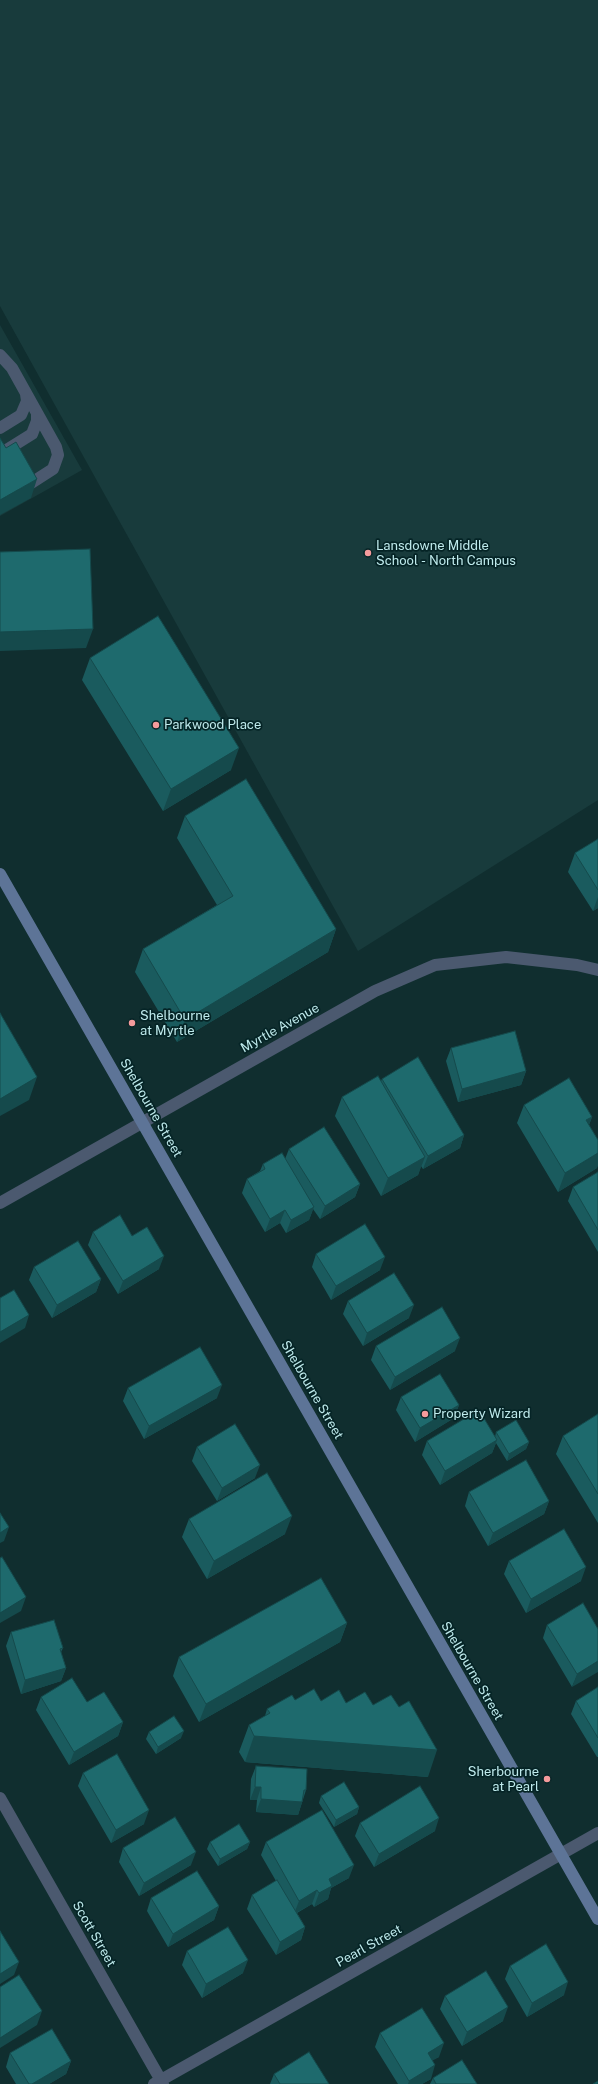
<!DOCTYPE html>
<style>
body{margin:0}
canvas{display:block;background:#102e2f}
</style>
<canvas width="598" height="2084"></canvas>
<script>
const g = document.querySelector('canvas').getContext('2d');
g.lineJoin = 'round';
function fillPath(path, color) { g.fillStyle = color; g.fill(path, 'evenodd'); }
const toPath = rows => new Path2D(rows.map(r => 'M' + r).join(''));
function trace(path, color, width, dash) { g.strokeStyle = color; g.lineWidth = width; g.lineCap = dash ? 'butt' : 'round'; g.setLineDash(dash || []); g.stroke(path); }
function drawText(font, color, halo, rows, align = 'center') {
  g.font = font + ' "Public Sans",sans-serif'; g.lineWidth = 3.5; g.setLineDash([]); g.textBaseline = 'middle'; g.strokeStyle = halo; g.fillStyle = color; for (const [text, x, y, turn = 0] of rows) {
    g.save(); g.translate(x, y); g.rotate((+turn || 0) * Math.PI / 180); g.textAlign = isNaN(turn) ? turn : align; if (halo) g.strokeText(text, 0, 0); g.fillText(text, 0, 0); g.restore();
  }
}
const built = toPath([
 [0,0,598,0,598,800,358,951,0,306],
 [0,325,82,470,0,516]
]);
const lane = toPath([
 [0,355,12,368,56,447,58,455,53,469,25,487],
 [0,428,21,415,27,401,26,394],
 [0,454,32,434,37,421,37,413]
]);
const street = toPath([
 [0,1203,375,991,435,965,506,957,577,965,598,970],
 [0,1798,163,2084],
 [154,2084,598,1833]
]);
const secondary = toPath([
 [0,874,598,1919]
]);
const wall = toPath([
 [90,658,231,770,163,811,82,680],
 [185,816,336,929,328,952,177,1042,135,972,143,949,217,905,177,838],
 [598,839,598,908,593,911,568,872,575,853],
 [451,1048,526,1071,521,1085,458,1102,446,1061],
 [382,1079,464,1135,460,1148,423,1169,421,1166,418,1175,381,1196,335,1116,342,1097,381,1081],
 [524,1105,592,1117,589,1125,597,1168,558,1192,517,1123],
 [289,1149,360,1184,355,1197,320,1219,313,1209,309,1220,286,1233,280,1223,265,1232,242,1193,247,1179,260,1171,263,1164,285,1159],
 [598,1172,598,1252,568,1201,573,1187],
 [93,1232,132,1236,159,1269,118,1294,88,1245],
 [316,1254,380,1270,331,1300,312,1267],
 [34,1267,101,1279,96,1292,52,1318,29,1280],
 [348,1301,409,1318,363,1346,343,1314],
 [376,1346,455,1351,390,1390,371,1360],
 [128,1388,217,1398,144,1439,123,1401],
 [401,1397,459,1405,454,1418,415,1442,396,1410],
 [598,1414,598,1523,556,1454,563,1436],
 [496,1432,529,1442,526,1449,507,1461,496,1443,492,1453,440,1485,422,1455,427,1441,495,1437],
 [197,1447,255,1478,217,1501,192,1461],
 [469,1492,549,1501,544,1514,488,1546,465,1506],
 [189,1519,285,1534,207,1579,182,1537],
 [509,1561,581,1581,526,1613,504,1574],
 [347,1623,340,1642,199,1722,173,1676,179,1657],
 [547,1625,598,1629,572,1687,543,1638],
 [11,1632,63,1648,61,1652,66,1668,61,1681,21,1694,6,1646],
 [598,1687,598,1757,597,1757,571,1714,576,1701],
 [41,1697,87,1702,123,1722,118,1736,69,1765,36,1710],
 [295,1700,346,1703,373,1705,428,1777,245,1762,239,1752,249,1725,265,1716,267,1709],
 [149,1732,181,1738,156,1754,146,1739],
 [256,1766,306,1790,298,1815,256,1812,257,1800,250,1800,251,1779],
 [83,1773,144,1824,111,1843,78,1786],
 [321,1796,359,1807,357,1814,334,1827,319,1803],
 [360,1823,435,1831,374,1867,355,1836],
 [210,1842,250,1842,247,1849,218,1866,207,1849],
 [266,1842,349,1878,331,1888,328,1899,314,1907,312,1904,297,1913,305,1927,301,1940,276,1955,247,1909,252,1895,276,1881,261,1855],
 [123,1848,191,1865,139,1896,119,1862],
 [151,1898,219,1906,214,1920,168,1947,147,1911],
 [187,1951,243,1973,202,1998,182,1965],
 [510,1966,564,1995,527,2017,505,1979],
 [445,1996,503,2021,462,2046,440,2009],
 [380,2033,439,2057,432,2060,431,2079,422,2084,398,2084,375,2047],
 [10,2053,71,2061,66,2074,49,2084,16,2084,6,2067],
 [274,2074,329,2084,270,2084],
 [433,2078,477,2084,430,2084]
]);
const shadedWall = toPath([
 [37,479,31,498,0,515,0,500],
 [93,629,86,648,0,651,0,632],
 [239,748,231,770,163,811,171,789],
 [598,897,598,908,593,911],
 [336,929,328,952,177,1042,185,1020],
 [526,1071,521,1085,458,1102,462,1089],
 [37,1077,29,1100,0,1116,0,1099],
 [592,1117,585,1135,586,1120],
 [464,1135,460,1148,423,1169,428,1156],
 [598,1153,598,1166,597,1168,558,1192,565,1173],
 [425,1157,418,1175,381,1196,388,1178],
 [360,1184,355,1197,320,1219,325,1206],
 [314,1207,309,1220,286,1233,291,1220],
 [285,1210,280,1223,265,1232,270,1219],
 [164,1256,159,1269,118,1294,123,1281],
 [385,1257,380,1270,331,1300,336,1286],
 [101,1279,96,1292,52,1318,57,1305],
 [414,1305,409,1318,363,1346,367,1333],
 [29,1315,25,1328,0,1343,0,1332],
 [460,1338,455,1351,390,1390,395,1377],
 [222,1385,217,1398,144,1439,149,1426],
 [459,1405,454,1418,415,1442,420,1428],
 [497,1440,492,1453,440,1485,445,1471],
 [529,1442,526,1449,507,1461,509,1454],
 [260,1465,255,1478,217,1501,222,1488],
 [549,1501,544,1514,488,1546,493,1533],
 [292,1516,285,1534,207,1579,214,1561],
 [9,1527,4,1541,0,1543,0,1533],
 [586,1567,581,1581,526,1613,531,1599],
 [26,1597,21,1611,0,1623,0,1613],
 [347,1623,340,1642,199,1722,206,1704],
 [598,1661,598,1672,572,1687,577,1674],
 [66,1668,61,1681,21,1694,25,1680],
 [123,1722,118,1736,69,1765,74,1752],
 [184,1731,181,1738,156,1754,158,1747],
 [254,1736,437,1750,428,1777,245,1762],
 [255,1787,261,1787,257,1800,250,1800],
 [261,1799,302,1802,298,1815,256,1812],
 [359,1807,357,1814,334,1827,336,1820],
 [149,1810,144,1824,111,1843,116,1830],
 [439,1818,435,1831,374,1867,379,1854],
 [250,1842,247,1849,218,1866,220,1859],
 [196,1852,191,1865,139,1896,144,1883],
 [354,1865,349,1878,331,1888,328,1899,314,1907,319,1893,329,1879],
 [317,1890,312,1904,294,1914,299,1901],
 [219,1906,214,1920,168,1947,173,1934],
 [305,1927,301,1940,276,1955,280,1942],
 [248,1960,243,1973,202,1998,206,1984],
 [19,1962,14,1975,0,1984,0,1974],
 [568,1982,564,1995,527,2017,532,2003],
 [508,2007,503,2021,462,2046,467,2032],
 [42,2011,37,2025,0,2048,0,2038],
 [444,2043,439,2057,423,2066,428,2053],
 [71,2061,66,2074,49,2084,32,2084],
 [435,2065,431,2079,422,2084,408,2084,409,2081]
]);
const building = toPath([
 [0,438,6,448,16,442,37,479,0,500,0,438],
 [90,549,93,629,0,632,0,552,90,549],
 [158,616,239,748,171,789,90,658,158,616],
 [246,779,336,929,185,1020,143,949,233,896,185,816,246,779],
 [598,839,598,890,575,853,598,839],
 [0,1013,37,1077,0,1099,0,1013],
 [515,1031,526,1071,462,1089,451,1048,515,1031],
 [418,1057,464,1135,428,1156,382,1079,418,1057],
 [378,1076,425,1157,388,1178,342,1097,378,1076],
 [569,1078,592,1117,586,1120,598,1140,598,1153,565,1173,524,1105,569,1078],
 [324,1127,360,1184,325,1206,289,1149,324,1127],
 [282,1153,314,1207,291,1220,285,1210,270,1219,247,1179,265,1169,263,1164,282,1153],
 [598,1172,598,1230,573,1187,598,1172],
 [120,1215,132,1236,147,1227,164,1256,123,1281,93,1232,120,1215],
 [365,1224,385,1257,336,1286,316,1254,365,1224],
 [78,1241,101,1279,57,1305,34,1267,78,1241],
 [394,1273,414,1305,367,1333,348,1301,394,1273],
 [14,1290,29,1315,0,1332,0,1298,14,1290],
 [442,1307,460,1338,395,1377,376,1346,442,1307],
 [200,1347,222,1385,149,1426,128,1388,200,1347],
 [440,1374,459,1405,420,1428,401,1397,440,1374],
 [479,1410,497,1440,445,1471,427,1441,479,1410],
 [598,1414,598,1494,563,1436,598,1414],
 [516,1420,529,1442,509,1454,496,1432,516,1420],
 [235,1424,260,1465,222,1488,197,1447,235,1424],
 [526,1460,549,1501,493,1533,469,1492,526,1460],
 [267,1473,292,1516,214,1561,189,1519,267,1473],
 [0,1513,9,1527,0,1533,0,1513],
 [564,1529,586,1567,531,1599,509,1561,564,1529],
 [2,1557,26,1597,0,1613,0,1558,2,1557],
 [321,1578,347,1623,206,1704,179,1657,321,1578],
 [583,1603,598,1629,598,1661,577,1674,547,1625,583,1603],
 [54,1620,63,1648,60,1649,66,1668,25,1680,11,1632,54,1620],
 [72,1678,87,1702,104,1692,123,1722,74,1752,41,1697,72,1678],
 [598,1687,598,1738,576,1701,598,1687],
 [314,1689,321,1701,339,1690,346,1703,365,1692,373,1705,391,1695,399,1707,409,1701,437,1750,254,1736,249,1725,270,1713,267,1709,292,1695,295,1700,314,1689],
 [174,1716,184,1731,158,1747,149,1732,174,1716],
 [117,1754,149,1810,116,1830,83,1773,117,1754],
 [256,1766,307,1769,306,1790,304,1790,302,1802,261,1799,261,1787,255,1787,256,1766],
 [344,1782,359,1807,336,1820,321,1796,344,1782],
 [420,1786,439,1818,379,1854,360,1823,420,1786],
 [322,1810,354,1865,329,1879,332,1886,319,1893,317,1890,299,1901,266,1842,322,1810],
 [175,1817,196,1852,144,1883,123,1848,175,1817],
 [239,1824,250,1842,220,1859,210,1842,239,1824],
 [197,1871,219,1906,173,1934,151,1898,197,1871],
 [277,1880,305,1927,280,1942,252,1895,277,1880],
 [228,1927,248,1960,206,1984,187,1951,228,1927],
 [0,1931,19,1962,0,1974,0,1931],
 [546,1944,568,1982,532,2003,510,1966,546,1944],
 [486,1971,508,2007,467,2032,445,1996,486,1971],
 [19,1975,42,2011,0,2038,0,1987,19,1975],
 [422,2008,444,2043,428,2053,435,2065,409,2081,380,2033,422,2008],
 [52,2029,71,2061,32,2084,29,2084,10,2053,52,2029],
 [309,2052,329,2084,280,2084,274,2074,309,2052],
 [462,2060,477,2084,436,2084,433,2078,462,2060],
 [598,2081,598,2084,593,2084,598,2081]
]);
const markers = [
 [368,553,4,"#f59b9c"],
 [156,725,4,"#f59b9c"],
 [132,1023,4,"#f59b9c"],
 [425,1414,4,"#f59b9c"],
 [547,1779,4,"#f59b9c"]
];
const poiNames = [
 ["Lansdowne Middle",376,546],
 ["School - North Campus",376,561],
 ["Parkwood Place",164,725],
 ["Shelbourne",140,1016],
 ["at Myrtle",140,1031],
 ["Property Wizard",433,1414],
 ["Sherbourne",539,1772,"right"],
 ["at Pearl",539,1787,"right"]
];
const streetNames = [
 ["Myrtle Avenue",280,1028,-29],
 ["Shelbourne Street",151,1108,60],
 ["Shelbourne Street",312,1390,60],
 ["Shelbourne Street",472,1671,60],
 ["Scott Street",94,1934,60],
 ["Pearl Street",369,1946,-29]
];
fillPath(built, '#183b3c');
trace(lane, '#4b596f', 12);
trace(street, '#4b596f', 12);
trace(secondary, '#5d7497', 12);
fillPath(wall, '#1a5b5e');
fillPath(shadedWall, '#154a4c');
fillPath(building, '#1e6a6d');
trace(building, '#154a4c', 1);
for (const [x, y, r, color] of markers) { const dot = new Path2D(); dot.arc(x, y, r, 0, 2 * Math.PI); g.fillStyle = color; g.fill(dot); trace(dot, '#052426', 1.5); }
drawText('13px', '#bfeaec', '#052426', poiNames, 'left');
drawText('13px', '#bfeaec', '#052426', streetNames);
</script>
